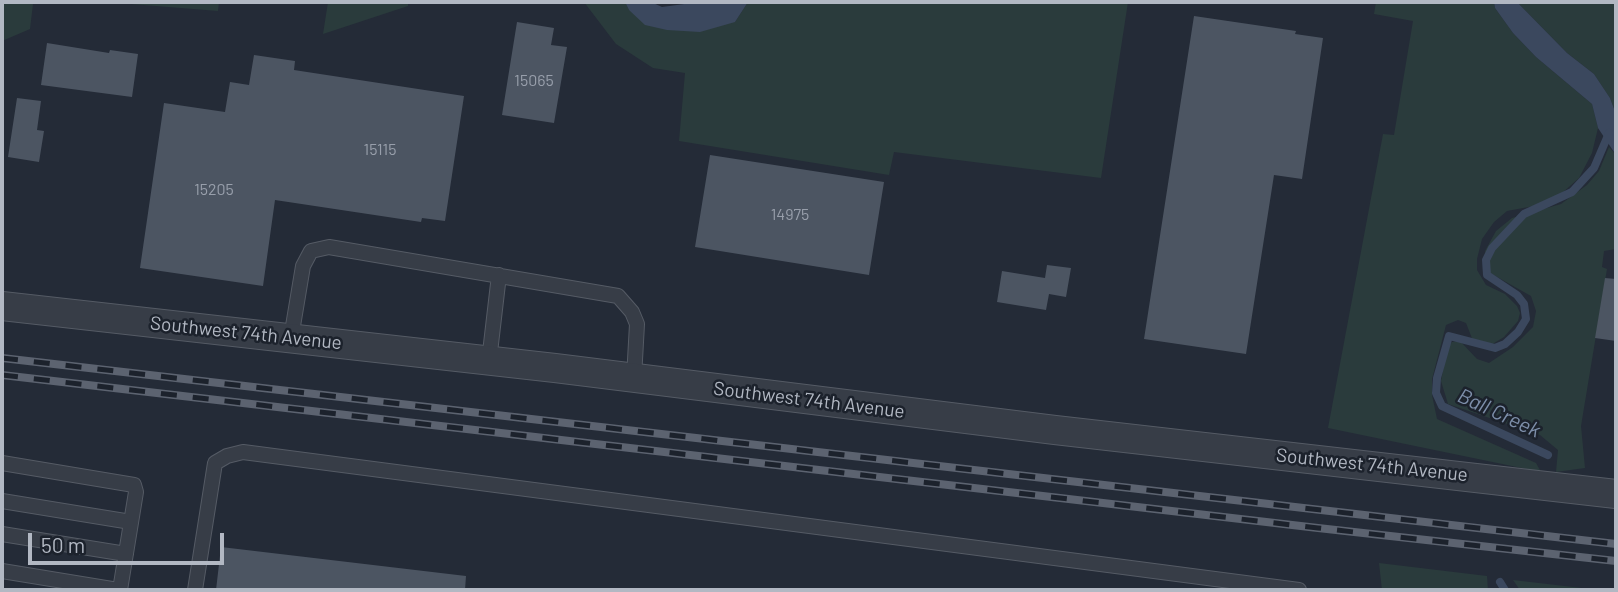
<!DOCTYPE html>
<style>
body{margin:0}
#map{position:relative;width:1618px;height:592px;overflow:hidden;background:#242b37;font-family:Barlow,sans-serif}
canvas{display:block}
.frame{position:absolute;inset:0;border:4px solid #b2b8c3;pointer-events:none}
.scale{position:absolute;left:28px;top:533px;width:196px;height:32px;box-sizing:border-box;border:4px solid #b2b8c3;border-top:0;padding-left:9px;font-size:21px;line-height:24px;white-space:nowrap;color:#b2b8c3;-webkit-text-stroke:5px #1c222c;paint-order:stroke}
</style>
<div id="map">
<canvas width="1618" height="592"></canvas>
<div class="frame"></div>
<div class="scale">50 m</div>
</div>
<script>
const g = document.querySelector('canvas').getContext('2d');
g.lineJoin = 'round';
function fillPath(path, color) { g.fillStyle = color; g.fill(path, 'evenodd'); }
const toPath = rows => new Path2D(rows.map(r => 'M' + r).join(''));
function trace(path, color, width, dash) { g.strokeStyle = color; g.lineWidth = width; g.lineCap = dash ? 'butt' : 'round'; g.setLineDash(dash || []); g.stroke(path); }
function drawText(font, color, halo, rows, align = 'center') {
  g.font = font + ' Barlow,sans-serif'; g.lineWidth = 5; g.setLineDash([]); g.textBaseline = 'middle'; g.strokeStyle = halo; g.fillStyle = color; for (const [text, x, y, turn = 0] of rows) {
    g.save(); g.translate(x, y); g.rotate((+turn || 0) * Math.PI / 180); g.textAlign = isNaN(turn) ? turn : align; if (halo) g.strokeText(text, 0, 0); g.fillText(text, 0, 0); g.restore();
  }
}
const green = toPath([
 [2,2,41,2,33,4,30,29,2,41],
 [106,2,219,2,218,11],
 [328,2,408,2,408,6,323,34],
 [584,2,625,2,629,10,735,22,748,2,1128,2,1101,178,894,152,889,175,679,141,685,73,653,68,616,44],
 [1376,2,1494,2,1495,8,1513,33,1536,57,1592,104,1598,128,1592,153,1579,178,1561,194,1534,206,1507,211,1494,222,1482,239,1477,259,1477,270,1486,285,1505,294,1517,306,1520,313,1518,321,1504,337,1486,348,1475,346,1466,323,1458,320,1446,325,1432,379,1432,395,1437,419,1536,463,1541,472,1328,428,1383,134,1394,135,1413,21,1374,14],
 [1517,2,1616,2,1616,114,1610,98,1594,74,1567,53],
 [1609,147,1616,155,1616,249,1604,251,1602,267,1607,269,1581,426,1585,468,1556,472,1558,450,1540,435,1448,404,1441,381,1447,349,1452,342,1460,341,1477,359,1489,363,1513,347,1533,327,1536,311,1531,296,1490,273,1485,251,1496,231,1512,218,1561,204,1587,185,1599,171],
 [1379,563,1487,576,1488,590,1382,590],
 [1513,580,1599,590,1520,590]
]);
const water = toPath([
 [625,2,651,2,662,7,699,2,748,2,735,22,700,32,667,30,645,25,629,10],
 [1494,2,1517,2,1567,53,1594,74,1610,98,1616,114,1616,155,1598,128,1592,104,1536,57,1513,33,1495,8]
]);
const stream = toPath([
 [1548,455,1442,406,1436,393,1437,378,1449,336,1495,348,1505,344,1518,332,1526,319,1524,304,1517,295,1487,275,1486,260,1492,248,1524,214,1572,192,1594,168,1609,133],
 [1500,582,1505,590]
]);
const building = toPath([
 [1194,16,1296,31,1295,34,1323,38,1302,179,1274,175,1246,354,1144,339],
 [517,22,554,28,551,45,567,47,554,123,502,115],
 [47,43,109,53,110,50,138,54,132,97,41,85],
 [254,55,295,61,294,70,464,96,445,221,422,218,421,222,275,200,263,286,140,268,164,103,225,112,230,82,249,85],
 [17,98,41,101,37,130,44,131,39,162,8,157],
 [710,155,884,182,869,275,695,247],
 [1047,265,1071,268,1066,297,1049,294,1046,310,997,302,1002,271,1045,278],
 [1605,278,1616,279,1616,341,1595,338],
 [221,547,466,576,465,590,216,590]
]);
const lane = toPath([
 [291,338,303,266,311,251,329,247,618,296,632,312,637,324,634,378],
 [489,361,499,275],
 [2,463,134,485,136,492,120,590],
 [2,501,131,522],
 [2,534,126,554],
 [2,571,118,590],
 [195,590,215,463,227,456,243,452,1299,590]
]);
const street = toPath([
 [2,306,555,368,1055,430,1616,494]
]);
const rail = toPath([
 [2,358,1616,544],
 [2,375,1318,528,1616,561]
]);
const numberNames = [
 ["15065",534,81],
 ["15115",380,150],
 ["15205",214,190],
 ["14975",790,215]
];
const streetNames = [
 ["Southwest 74th Avenue",246,333,6],
 ["Southwest 74th Avenue",809,400,7],
 ["Southwest 74th Avenue",1372,465,6]
];
const waterNames = [
 ["Ball Creek",1499,413,25]
];
fillPath(green, '#2a3b3c');
fillPath(water, '#3b485e');
trace(stream, '#3b485e', 8);
fillPath(building, '#4c5562');
trace(lane, '#555b65', 16);
trace(street, '#555b65', 30);
trace(lane, '#373d47', 14);
trace(street, '#373d47', 28);
trace(rail, '#5c6370', 8);
trace(rail, '#1c222c', 5, [16]);
drawText('16px', '#989fab', null, numberNames);
drawText('19px', '#b2b8c3', '#1c222c', streetNames);
drawText('italic 21px', '#7d8ea9', '#1c222c', waterNames);
</script>
